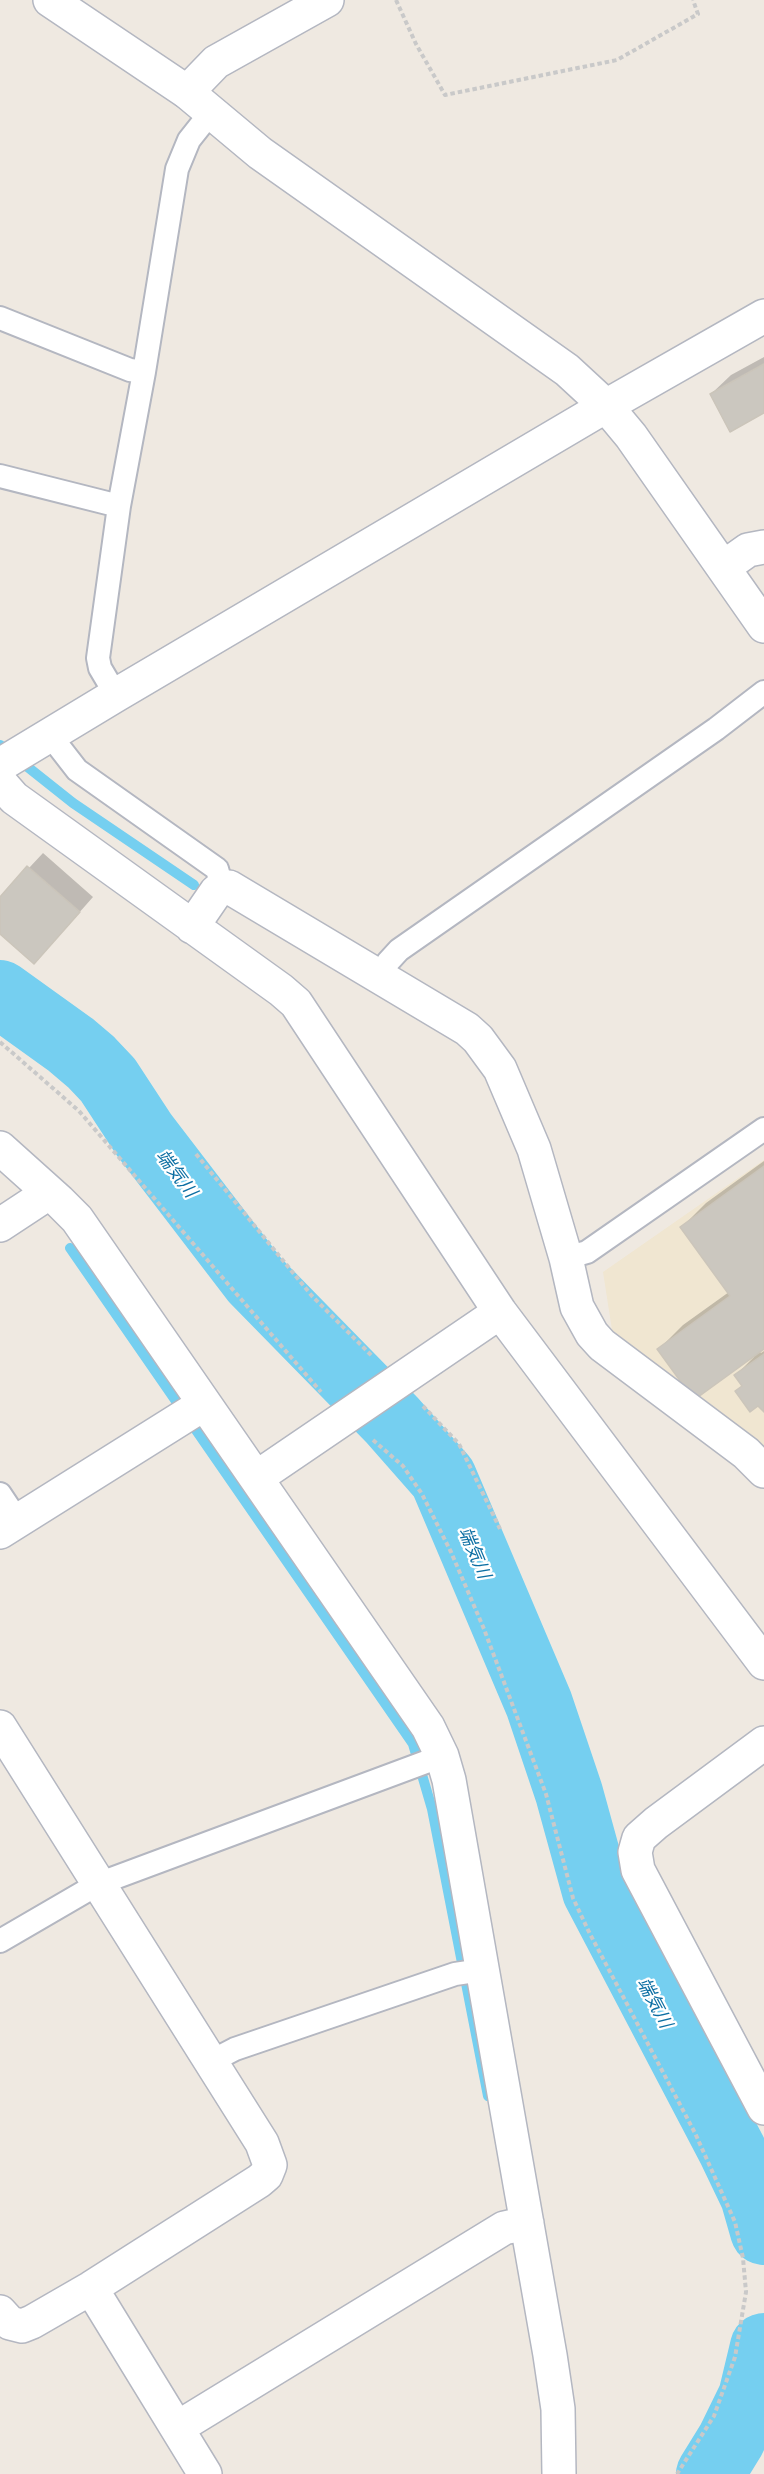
<!DOCTYPE html>
<meta charset="utf-8">
<style>
body{margin:0}
canvas{display:block;background:#efe9e1}
</style>
<canvas width="764" height="2474"></canvas>
<script>
const g = document.querySelector('canvas').getContext('2d');
g.lineJoin = 'round';
function fillPath(path, color) { g.fillStyle = color; g.fill(path, 'evenodd'); }
const toPath = rows => new Path2D(rows.map(r => 'M' + r).join(''));
function trace(path, color, width, dash) { g.strokeStyle = color; g.lineWidth = width; g.lineCap = dash ? 'butt' : 'round'; g.setLineDash(dash || []); g.stroke(path); }
function drawText(font, color, halo, rows, align = 'center') {
  g.font = font + ' Figtree,"Noto Sans JP",sans-serif'; g.lineWidth = 4.5; g.setLineDash([]); g.textBaseline = 'middle'; g.strokeStyle = halo; g.fillStyle = color; for (const [text, x, y, turn = 0] of rows) {
    g.save(); g.translate(x, y); g.rotate((+turn || 0) * Math.PI / 180); g.textAlign = isNaN(turn) ? turn : align; if (halo) g.strokeText(text, 0, 0); g.fillText(text, 0, 0); g.restore();
  }
}
const education = toPath([
 [764,1160,764,1462,612,1330,603,1272]
]);
const shadow = toPath([
 [764,357,764,412,711,394,731,375],
 [43,853,93,897,48,948,0,932,0,899],
 [764,1161,764,1347,759,1351,761,1353,764,1351,764,1410,736,1375,754,1357,753,1356,659,1349,683,1325,729,1292,682,1227,706,1203]
]);
const stream = toPath([
 [0,745,73,803,194,885],
 [70,1248,413,1744,432,1809,488,2096]
]);
const river = toPath([
 [0,994,71,1045,91,1062,108,1080,144,1135,255,1280,392,1420,443,1478,539,1704,569,1793,596,1891,732,2150,754,2196,764,2231],
 [710,2474,731,2440,752,2397,764,2347]
]);
const building = toPath([
 [764,364,764,413,730,432,710,394,764,364],
 [27,866,80,912,34,964,0,934,0,897,27,866],
 [764,1166,764,1349,694,1400,657,1349,730,1296,680,1227,764,1166],
 [764,1354,764,1412,758,1406,750,1412,735,1391,742,1386,734,1375,764,1354]
]);
const path = toPath([
 [396,0,416,44,445,95,617,60,698,14,693,0],
 [0,1042,79,1111,321,1392],
 [196,1154,312,1296,373,1357],
 [423,1406,459,1444,500,1529],
 [373,1440,403,1466,422,1494,451,1552,484,1629,546,1794,573,1898,589,1932,695,2133,735,2222,743,2258,746,2292,735,2357,714,2416,677,2474]
]);
const lane = toPath([
 [0,318,130,370,144,372],
 [0,476,119,506],
 [116,695,100,668,98,658,119,506,144,372,177,169,189,140,212,111],
 [49,734,77,770,217,869,222,887],
 [380,978,388,962,399,950,716,729,764,692],
 [566,1258,587,1252,764,1129],
 [0,1494,18,1521],
 [0,1941,98,1884,442,1756],
 [210,2062,235,2049,455,1974,482,1970]
]);
const street = toPath([
 [187,92,216,62,327,0],
 [724,567,748,550,764,547],
 [0,782,14,798,281,990,296,1003,500,1312,764,1663],
 [192,927,216,892,222,887,229,887,467,1029,478,1039,500,1069,534,1149,566,1258,577,1307,592,1334,602,1345,746,1453,764,1471],
 [0,1148,59,1201,77,1219,428,1727,442,1756,449,1780,550,2355,558,2409,559,2474],
 [0,1225,41,1198,46,1190],
 [256,1478,500,1312],
 [0,1532,204,1404],
 [0,1727,262,2143,270,2165,266,2175,259,2181,91,2288,32,2322,22,2326,10,2323,0,2312],
 [764,1743,656,1823,639,1838,635,1852,638,1870,764,2108],
 [91,2288,205,2474],
 [177,2428,504,2228,527,2223]
]);
const secondary = toPath([
 [50,0,187,92,260,153,567,370,606,406,631,436,764,626],
 [0,765,116,695,606,406,764,316]
]);
const waterNames = [
 ["端気川",176,1174,53],
 ["端気川",474,1553,67],
 ["端気川",654,2003,62]
];
fillPath(education, '#f0e6d1');
fillPath(shadow, '#0003');
trace(stream, '#75cff0', 10);
trace(river, '#75cff0', 68);
fillPath(building, '#cbc7bf');
trace(building, '#cbc5ba', 1.5);
trace(lane, '#b4b7c1', 26);
trace(street, '#b4b7c1', 36);
trace(secondary, '#b4b7c1', 36);
trace(path, '#c9c9c9', 4, [4.5, 3]);
trace(lane, '#fff', 22);
trace(street, '#fff', 33);
trace(secondary, '#fff', 33);
drawText('italic 18px', '#0d6fa3', '#fff', waterNames);
</script>
